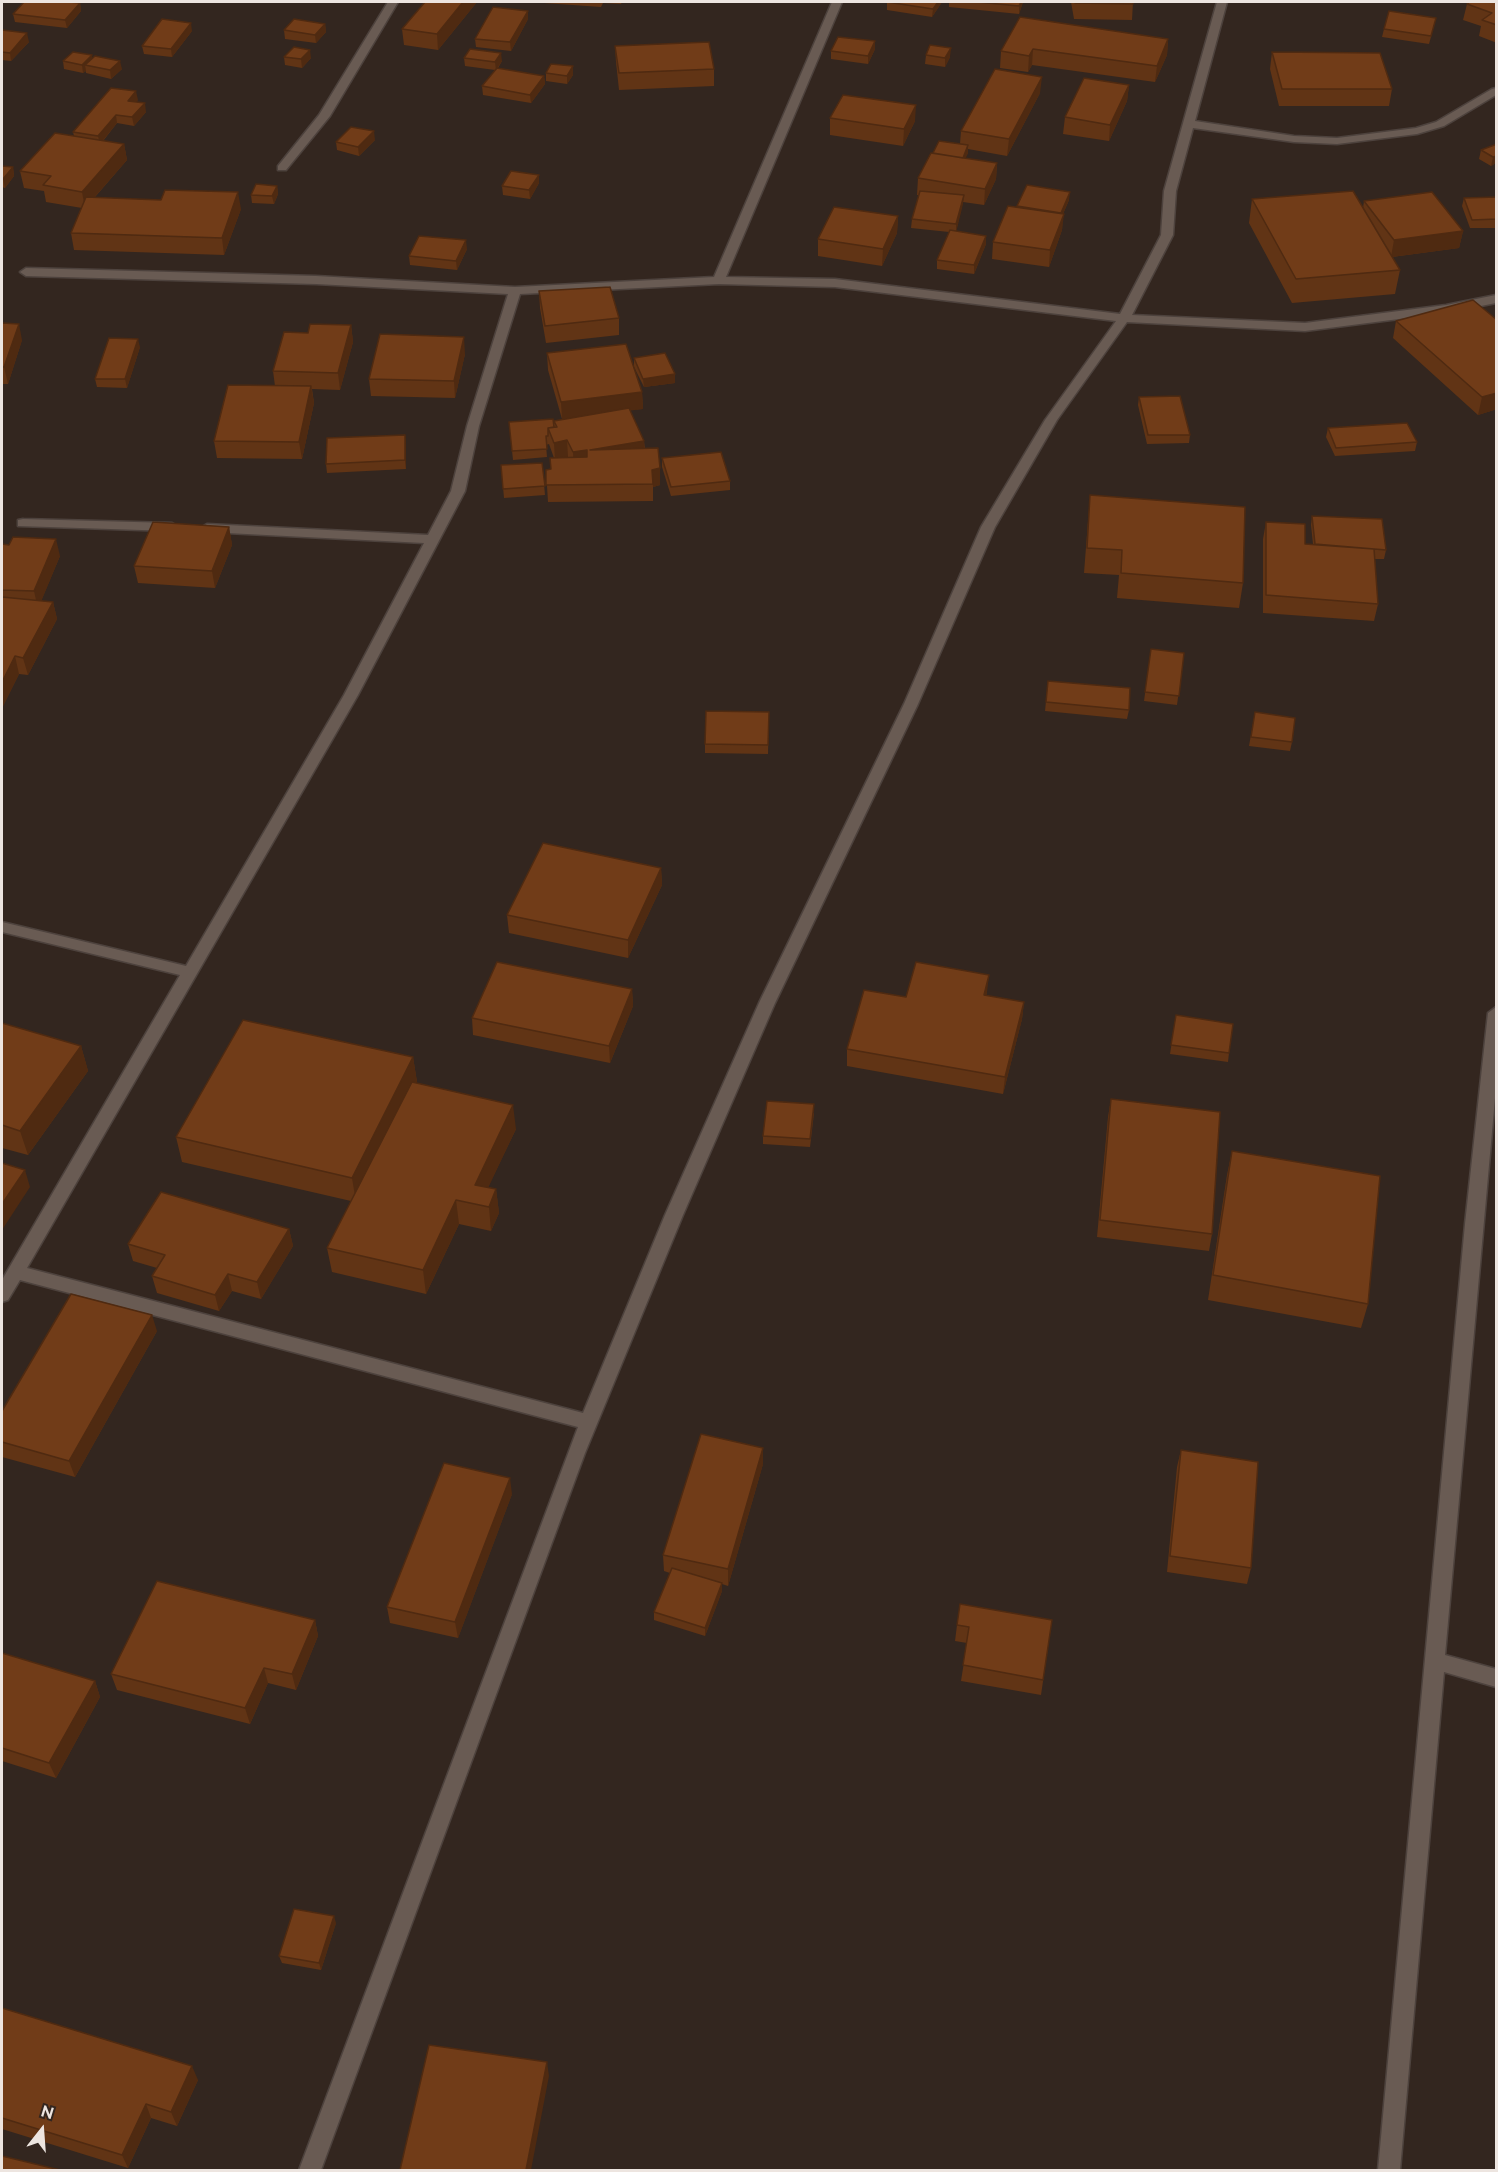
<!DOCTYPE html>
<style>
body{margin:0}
#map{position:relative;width:1498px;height:2172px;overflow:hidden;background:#33261f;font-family:Raleway,sans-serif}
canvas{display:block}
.frame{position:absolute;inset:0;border:3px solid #ede5e0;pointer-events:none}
.north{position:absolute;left:12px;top:2100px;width:60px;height:60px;-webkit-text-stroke:4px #33261f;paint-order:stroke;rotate:17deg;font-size:16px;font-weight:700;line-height:24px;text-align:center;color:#ede5e0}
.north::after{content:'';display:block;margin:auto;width:21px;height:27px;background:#ede5e0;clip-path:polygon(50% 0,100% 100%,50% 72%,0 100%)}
</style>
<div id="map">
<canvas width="1498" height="2172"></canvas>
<div class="frame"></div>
<div class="north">N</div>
</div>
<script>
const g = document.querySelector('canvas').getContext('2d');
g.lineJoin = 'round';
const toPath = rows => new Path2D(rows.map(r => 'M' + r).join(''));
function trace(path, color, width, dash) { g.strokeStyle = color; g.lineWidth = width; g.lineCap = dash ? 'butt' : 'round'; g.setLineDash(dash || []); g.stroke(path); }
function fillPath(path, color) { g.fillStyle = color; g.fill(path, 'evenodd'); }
const minor = toPath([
 [388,2,398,2,330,116,286,170,278,170,278,166,319,115,388,2],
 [832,2,842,2,726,277,835,279,1120,314,1161,235,1164,191,1217,2,1227,2,1195,121,1294,136,1337,138,1416,128,1436,122,1492,89,1496,88,1496,95,1444,126,1417,134,1337,144,1294,142,1193,128,1176,191,1173,235,1132,315,1305,323,1446,305,1496,295,1496,303,1446,313,1305,331,1127,322,1057,420,995,527,918,704,775,1003,683,1215,585,1453,321,2170,299,2170,578,1427,20,1280,8,1300,2,1302,2,1280,180,975,2,932,2,922,186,966,344,695,424,543,207,532,200,528,207,524,428,535,451,491,467,426,508,294,316,284,26,276,20,272,26,268,316,276,515,287,714,277,832,2],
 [719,284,835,287,1116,321,1045,420,981,527,904,704,759,1003,665,1215,583,1413,27,1268,358,695,465,491,479,426,520,294,719,284],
 [23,519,172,523,179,527,172,531,18,526,18,520,23,519],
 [1496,1007,1496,1087,1445,1655,1496,1669,1496,1687,1444,1672,1400,2170,1378,2170,1465,1224,1488,1013,1496,1007]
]);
const wall = toPath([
 [477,2,438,50,404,45,402,29],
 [544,2,622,2,621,4,603,3,601,7,544,3],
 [887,2,942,2,932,17,887,10],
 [949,2,1023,2,1019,14,949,7],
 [1071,2,1133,2,1132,20,1074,19],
 [1497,2,1497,43,1479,36,1481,26,1463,20,1467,4],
 [80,3,81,11,67,28,15,22,13,14],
 [528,19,511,51,476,47,475,39],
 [325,24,326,32,316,43,285,39,284,30],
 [1434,26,1429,44,1382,37,1384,29],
 [2,30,29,42,11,61,2,60],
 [192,31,172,57,144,54,142,46],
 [1168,39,1167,55,1155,82,1032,65,1028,72,1000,68,1001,51],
 [875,41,875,49,868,64,831,59,831,51],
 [615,46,714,69,714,86,619,90,616,62],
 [1272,52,1392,89,1389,106,1279,106,1270,69],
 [926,55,950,57,945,67,925,64],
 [284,57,311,58,302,68,285,65],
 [92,58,122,69,111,79,86,73,86,71,83,73,64,69,63,61],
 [464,58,502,61,498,68,544,76,545,84,531,103,483,95,482,86,495,70,465,66],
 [546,73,573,75,567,84,546,81],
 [1129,85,1127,101,1109,141,1063,134,1065,117],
 [1040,93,1007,156,968,149,968,153,965,158,997,163,996,179,984,205,963,202,956,231,986,244,974,274,937,269,937,260,949,232,911,228,912,219,919,195,917,195,918,178,933,153,960,144,961,131],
 [138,100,136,102,146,112,134,126,117,123,103,141,124,144,127,160,95,197,241,209,224,255,74,250,71,233,82,208,46,202,44,191,24,188,20,171,74,136,73,132],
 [830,118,915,121,903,146,830,135],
 [375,140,359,156,337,150,336,142],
 [1497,144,1497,171,1495,170,1496,163,1491,166,1479,159,1481,150],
 [2,166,13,167,14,176,5,188,2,187],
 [539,175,539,183,530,199,503,195,502,186],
 [277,186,278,194,274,204,252,203,251,195],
 [1497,197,1497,228,1470,228,1462,206,1464,198],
 [1252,199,1363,208,1364,201,1463,231,1459,248,1392,257,1400,270,1395,294,1292,303,1249,223],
 [1069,200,1063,214,1062,230,1049,267,992,259,993,242,1017,206],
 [898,216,897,233,882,266,818,256,818,239],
 [467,249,457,270,410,265,409,256],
 [539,291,619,318,619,335,546,343,540,308],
 [1396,321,1497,409,1478,415,1393,338],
 [2,323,22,340,8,384,2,384],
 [351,325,353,342,340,390,312,389,314,403,302,459,217,458,214,441,275,386,273,371,308,333],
 [140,347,127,388,97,387,95,379],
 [547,353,642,392,643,409,630,410,644,441,645,449,660,485,653,487,653,501,548,502,546,470,551,469,554,458,549,444,546,445,547,457,513,460,509,422,554,427,554,421,580,417,562,419,548,370],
 [465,354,455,398,371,396,369,379],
 [634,358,675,374,675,383,644,387,634,367],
 [1139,397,1190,435,1189,443,1147,444,1138,405],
 [1328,428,1417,442,1415,451,1335,456,1326,437],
 [405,435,406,469,327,473,326,464],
 [662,458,730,481,730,490,671,496,662,467],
 [542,463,545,495,504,498,501,465],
 [1090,495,1243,583,1239,608,1117,598,1119,575,1084,573],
 [1312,516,1386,550,1384,559,1375,559,1378,604,1374,621,1263,613,1263,539,1266,522,1305,544,1313,544,1311,525],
 [229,527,232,545,215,588,138,583,134,566],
 [2,544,60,556,41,601,53,602,57,619,28,675,19,674,2,708],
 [1151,649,1184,653,1177,705,1144,701],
 [1048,681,1129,710,1127,719,1045,711],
 [769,712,768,754,705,753,705,744],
 [1255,712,1292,742,1290,751,1249,746],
 [661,868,662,885,628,958,509,933,507,915],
 [632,989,633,1006,610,1063,473,1035,472,1018],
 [987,992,986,996,1024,1002,1022,1019,1003,1094,847,1066,847,1049,906,997],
 [1176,1015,1229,1053,1228,1062,1170,1054],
 [2,1023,81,1046,88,1071,28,1155,2,1148],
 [413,1057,417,1082,416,1083,516,1129,488,1187,496,1189,499,1213,491,1231,459,1224,426,1294,332,1272,327,1248,351,1201,182,1162,176,1137],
 [1111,1099,1212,1234,1209,1251,1097,1237,1108,1117],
 [814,1113,810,1147,763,1144,763,1136],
 [1232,1151,1368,1304,1361,1328,1208,1300,1227,1175],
 [289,1229,293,1246,261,1299,232,1291,219,1311,157,1293,152,1276,157,1268,133,1261,128,1244],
 [157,1331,75,1477,2,1457,2,1411],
 [1181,1450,1251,1568,1247,1584,1167,1572,1177,1467],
 [763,1464,728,1586,722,1584,722,1591,705,1636,654,1620,654,1612,670,1573,664,1571,663,1555],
 [512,1494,458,1638,390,1623,387,1607],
 [315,1620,318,1636,296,1690,268,1683,250,1724,117,1690,111,1674],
 [1052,1620,1041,1695,961,1681,967,1643,955,1641,957,1625],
 [2,1653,95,1681,100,1697,56,1778,2,1761],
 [336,1923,321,1970,282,1963,279,1956],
 [2,2008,198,2080,177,2126,151,2118,128,2168,2,2129]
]);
const shadedWall = toPath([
 [463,2,477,2,438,50,437,34],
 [938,2,942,2,932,17,933,9],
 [1021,2,1023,2,1019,14,1019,6],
 [80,3,81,11,67,28,65,20],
 [528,11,528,19,511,51,510,42],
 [191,23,192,31,172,57,171,49],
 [325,24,326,32,316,43,315,35],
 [27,33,29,42,11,61,10,53],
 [1168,39,1167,55,1155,82,1157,66],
 [875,41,875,49,868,64,868,56],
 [951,48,950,57,945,67,945,58],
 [1033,49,1032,65,1028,72,1029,56],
 [310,50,311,58,302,68,301,59],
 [501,53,502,61,496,70,495,62],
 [92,55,93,64,85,65,86,71,83,73,82,65],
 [120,61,122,69,111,79,110,70],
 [573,66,573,75,567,84,567,76],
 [544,76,545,84,531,103,530,95],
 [1042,77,1040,93,1007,156,1009,139],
 [1129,85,1127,101,1109,141,1110,125],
 [136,91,138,100,130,109,128,101],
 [145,103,146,112,134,126,132,117],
 [916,105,915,121,903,146,904,129],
 [116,115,117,123,100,144,98,136],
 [374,131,375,140,359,156,358,147],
 [124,144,127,160,85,208,82,192],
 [968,145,968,153,960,172,960,164],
 [1497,156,1496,163,1491,166,1493,157],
 [997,163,996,179,984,205,985,189],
 [13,167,14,176,5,188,3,179],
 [539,175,539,183,530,199,529,190],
 [277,186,278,194,274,204,272,196],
 [238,192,241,209,224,255,222,238],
 [1070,192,1069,200,1060,221,1061,213],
 [964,195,963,204,956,233,956,224],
 [1064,214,1062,230,1049,267,1050,250],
 [898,216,897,233,882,266,883,249],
 [1463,231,1459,248,1391,257,1394,240],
 [986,236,986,244,974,274,974,265],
 [466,240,467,249,457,270,456,261],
 [19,324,22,340,8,384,4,367],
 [351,325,353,342,340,390,338,373],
 [464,337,465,354,455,398,454,381],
 [138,339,140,347,127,388,125,379],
 [675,374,675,383,644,387,643,379],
 [311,386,314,403,302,459,299,442],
 [642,392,643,409,562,419,561,402],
 [1497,393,1497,409,1478,415,1482,397],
 [405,435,406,444,406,469,405,460],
 [567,440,568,457,555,460,554,443],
 [644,441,645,459,590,450],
 [587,450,588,467,574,469,573,452],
 [660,468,660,485,653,487,652,470],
 [229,527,232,545,215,588,212,571],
 [56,539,60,556,38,609,34,591],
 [53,602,57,619,28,675,23,658],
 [15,656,19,674,2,708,2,682],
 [661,868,662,885,628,958,628,940],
 [989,975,987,992,982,1013,984,995],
 [632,989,633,1006,610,1063,609,1046],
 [1024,1002,1022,1019,1003,1094,1005,1077],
 [81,1046,88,1071,28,1155,20,1131],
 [413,1057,417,1082,356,1202,352,1178],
 [513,1105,516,1129,480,1205,475,1185],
 [25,1170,30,1187,2,1230,2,1204],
 [496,1189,499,1213,491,1231,489,1207],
 [456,1200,459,1224,426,1294,423,1270],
 [289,1229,293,1246,261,1299,257,1282],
 [228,1274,232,1291,219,1311,215,1295],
 [152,1315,157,1331,75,1477,69,1461],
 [763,1448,763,1464,728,1586,728,1569],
 [510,1478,512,1494,458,1638,455,1622],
 [722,1583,722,1591,705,1636,705,1628],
 [315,1620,318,1636,296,1690,292,1674],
 [264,1668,268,1683,250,1724,245,1708],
 [95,1681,100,1697,56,1778,49,1763],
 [334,1916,336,1923,321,1970,319,1963],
 [547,2062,549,2076,531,2170,526,2170],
 [192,2066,198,2080,177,2126,171,2112],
 [146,2104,151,2118,128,2168,122,2155]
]);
const building = toPath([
 [24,2,69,2,80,3,65,20,13,14,24,2],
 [425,2,463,2,437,34,402,29,425,2],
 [887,2,938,2,933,9,887,2],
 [977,2,1021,2,1019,6,977,2],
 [1075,2,1133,2,1133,4,1075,3,1075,2],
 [1470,2,1497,2,1497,25,1482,20,1492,13,1467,4,1470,2],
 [493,7,528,11,510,42,475,39,493,7],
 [1389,11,1436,18,1431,36,1384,29,1389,11],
 [1020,17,1168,39,1157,66,1033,49,1029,56,1001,51,1020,17],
 [162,19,191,23,171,49,142,46,162,19],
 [294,19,325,24,315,35,284,30,294,19],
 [2,30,27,33,10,53,2,52,2,30],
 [838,37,875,41,868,56,831,51,838,37],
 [709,42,714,69,619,73,615,46,709,42],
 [930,45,951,48,945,58,926,55,930,45],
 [294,47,310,50,301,59,284,57,294,47],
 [470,49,501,53,495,62,464,58,470,49],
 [73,52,92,55,82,65,63,61,73,52],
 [1272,52,1380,53,1392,89,1282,89,1272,52],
 [95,56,120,61,110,70,85,65,95,56],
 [551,64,573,66,567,76,546,73,551,64],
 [497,68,544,76,530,95,482,86,497,68],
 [995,69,1042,77,1009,139,961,131,995,69],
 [1084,78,1129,85,1110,125,1065,117,1084,78],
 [111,88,136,91,128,101,145,103,132,117,116,115,98,136,73,132,111,88],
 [843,95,916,105,904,129,830,118,843,95],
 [351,127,374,131,358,147,336,142,351,127],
 [55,133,124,144,82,192,43,185,51,176,20,171,55,133],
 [939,141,968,145,963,158,933,153,939,141],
 [1497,144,1497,156,1493,157,1481,150,1497,144],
 [931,153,997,163,985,189,918,178,931,153],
 [2,166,13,167,3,179,2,179,2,166],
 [511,171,539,175,529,190,502,186,511,171],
 [256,184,277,186,272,196,251,195,256,184],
 [1027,185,1070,192,1061,213,1017,206,1027,185],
 [165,190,238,192,222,238,71,233,86,197,161,200,165,190],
 [920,191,964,195,956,224,912,219,920,191],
 [1353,191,1400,270,1296,279,1252,199,1353,191],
 [1432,192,1463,231,1394,240,1364,201,1432,192],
 [1497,197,1497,219,1472,220,1464,198,1497,197],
 [1008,206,1064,214,1050,250,993,242,1008,206],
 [834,207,898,216,883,249,818,239,834,207],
 [950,230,986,236,974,265,937,260,950,230],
 [419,236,466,240,456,261,409,256,419,236],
 [610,287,619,318,545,326,539,291,610,287],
 [1473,300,1497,320,1497,393,1482,397,1396,321,1473,300],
 [2,323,19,324,4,367,2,367,2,323],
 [310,324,351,325,338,373,273,371,284,332,308,333,310,324],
 [380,334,464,337,454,381,369,379,380,334],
 [109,338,138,339,125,379,95,379,109,338],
 [626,344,642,392,561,402,547,353,626,344],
 [665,353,675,374,643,379,634,358,665,353],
 [228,385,311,386,299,442,214,441,228,385],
 [1180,396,1190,435,1148,435,1139,397,1180,396],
 [629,408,644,441,590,450,658,448,660,468,652,470,653,484,546,485,546,470,551,469,550,458,587,457,587,450,573,452,567,440,554,443,548,428,557,427,554,421,629,408],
 [553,419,554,427,548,428,548,436,546,436,547,449,512,451,509,422,553,419],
 [1407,423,1417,442,1336,448,1328,428,1407,423],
 [405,435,405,460,326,464,327,438,405,435],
 [721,452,730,481,671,487,662,458,721,452],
 [542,463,545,486,503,489,501,465,542,463],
 [1090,495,1245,507,1243,583,1121,573,1122,550,1087,548,1090,495],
 [1312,516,1382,519,1386,550,1315,544,1312,516],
 [153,522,229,527,212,571,134,566,153,522],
 [1266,522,1305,524,1305,544,1374,549,1378,604,1266,595,1266,522],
 [13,537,56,539,34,591,2,590,2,544,9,545,13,537],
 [2,597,53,602,23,658,15,656,2,682,2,597],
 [1151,649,1184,653,1179,696,1145,692,1151,649],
 [1048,681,1130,688,1129,710,1046,702,1048,681],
 [706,711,769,712,768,745,705,744,706,711],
 [1255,712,1295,718,1292,742,1251,737,1255,712],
 [543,843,661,868,628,940,507,915,543,843],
 [497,962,632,989,609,1046,472,1018,497,962],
 [916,962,989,975,984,995,1024,1002,1005,1077,847,1049,864,990,906,997,916,962],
 [1176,1015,1233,1024,1229,1053,1171,1045,1176,1015],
 [243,1020,413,1057,352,1178,176,1137,243,1020],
 [2,1023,81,1046,20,1131,2,1125,2,1023],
 [412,1082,513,1105,475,1185,496,1189,489,1207,456,1200,423,1270,327,1248,412,1082],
 [1111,1099,1220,1112,1212,1234,1100,1220,1111,1099],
 [767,1101,814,1104,810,1139,763,1136,767,1101],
 [1232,1151,1380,1176,1368,1304,1213,1275,1232,1151],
 [2,1163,25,1170,2,1204,2,1163],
 [161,1192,289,1229,257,1282,228,1274,215,1295,152,1276,165,1255,128,1244,161,1192],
 [71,1294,152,1315,69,1461,2,1442,2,1411,71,1294],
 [701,1434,763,1448,728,1569,663,1555,701,1434],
 [1181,1450,1258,1462,1251,1568,1170,1556,1181,1450],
 [444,1463,510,1478,455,1622,387,1607,444,1463],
 [672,1568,722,1583,705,1628,654,1612,672,1568],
 [157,1581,315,1620,292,1674,264,1668,245,1708,111,1674,157,1581],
 [960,1604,1052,1620,1043,1680,963,1665,969,1627,957,1625,960,1604],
 [2,1653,95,1681,49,1763,2,1748,2,1653],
 [294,1909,334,1916,319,1963,279,1956,294,1909],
 [2,2008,192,2066,171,2112,146,2104,122,2155,2,2118,2,2008],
 [429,2045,547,2062,526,2170,400,2170,429,2045],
 [2,2156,60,2170,2,2170,2,2156]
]);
trace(minor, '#4d423d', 3);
fillPath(minor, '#695b53');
fillPath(wall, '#613415');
fillPath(shadedWall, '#4f2a11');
fillPath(building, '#713c18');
trace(building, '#4f2a11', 1.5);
</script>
